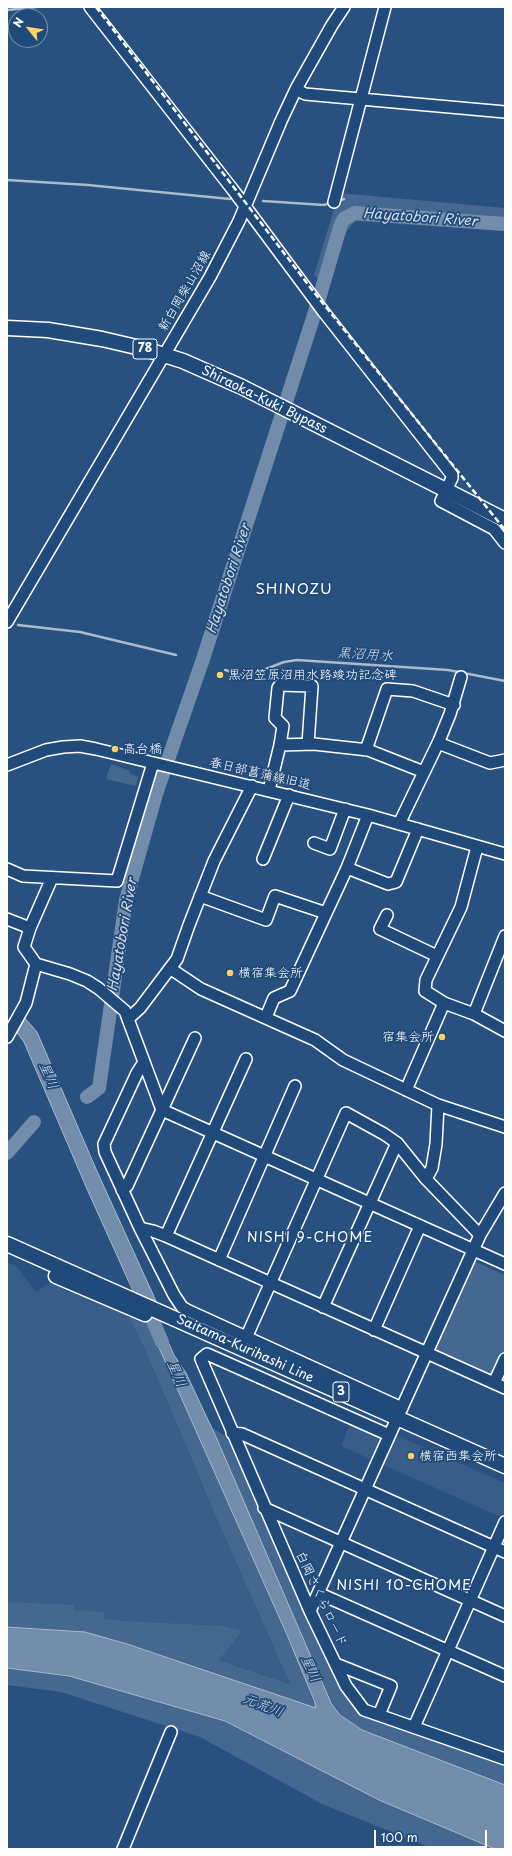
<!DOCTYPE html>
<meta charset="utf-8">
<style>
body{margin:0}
#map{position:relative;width:512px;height:1856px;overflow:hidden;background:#28517f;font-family:"Playpen Sans",sans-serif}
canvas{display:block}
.frame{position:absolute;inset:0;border:8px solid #fff;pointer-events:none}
.north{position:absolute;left:8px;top:8px;width:40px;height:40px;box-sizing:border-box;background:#1f4a7a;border:1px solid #7992af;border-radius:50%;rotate:300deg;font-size:11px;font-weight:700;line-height:16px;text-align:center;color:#fff}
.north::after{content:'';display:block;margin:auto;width:14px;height:18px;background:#ffd166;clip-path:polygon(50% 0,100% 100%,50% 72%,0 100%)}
.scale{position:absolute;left:374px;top:1830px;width:113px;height:18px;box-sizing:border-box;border:2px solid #fff;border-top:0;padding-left:5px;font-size:12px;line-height:14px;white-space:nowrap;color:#fff;-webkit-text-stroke:3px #1f4a7a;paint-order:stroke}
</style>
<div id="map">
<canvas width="512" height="1856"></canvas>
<div class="frame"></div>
<div class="north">N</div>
<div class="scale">100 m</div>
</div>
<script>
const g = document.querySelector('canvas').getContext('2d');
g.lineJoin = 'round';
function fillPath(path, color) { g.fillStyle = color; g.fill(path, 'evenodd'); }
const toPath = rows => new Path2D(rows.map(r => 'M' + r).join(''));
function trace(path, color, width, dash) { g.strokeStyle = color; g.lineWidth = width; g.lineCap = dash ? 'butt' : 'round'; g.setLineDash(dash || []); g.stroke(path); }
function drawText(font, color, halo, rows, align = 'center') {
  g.font = font + ' "Playpen Sans","Klee One",sans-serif'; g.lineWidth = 3.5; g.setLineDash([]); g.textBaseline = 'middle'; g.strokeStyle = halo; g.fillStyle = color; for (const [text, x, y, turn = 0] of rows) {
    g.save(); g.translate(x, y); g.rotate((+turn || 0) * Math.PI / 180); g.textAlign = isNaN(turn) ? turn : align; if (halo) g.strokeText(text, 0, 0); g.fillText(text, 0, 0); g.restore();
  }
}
const built = toPath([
 [7,1262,16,1266,36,1292,51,1282,127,1313,148,1356,216,1517,290,1684,196,1652,7,1609],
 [351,1422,394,1434,505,1483,505,1519,341,1446]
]);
const green = toPath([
 [339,193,505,208,505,231,355,221,345,234,328,291,314,275],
 [111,764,130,771,129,773,138,777,136,786,106,779],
 [469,1259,505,1275,505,1349,492,1376,431,1351],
 [127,1313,148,1323,303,1673,316,1709,127,1644,85,1632,7,1627,7,1602,75,1605,74,1610,104,1612,104,1619,122,1621,223,1626,242,1631,219,1660,290,1684,216,1517,148,1356],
 [209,1426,228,1438,302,1605,363,1713,505,1763,505,1785,362,1730,341,1715,327,1695],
 [7,1668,69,1676,225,1721,379,1800,495,1849,465,1849,459,1847,458,1849,434,1849,322,1804,200,1737,61,1692,7,1685]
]);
const water = toPath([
 [23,1016,37,1032,96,1169,156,1301,133,1291,87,1189,24,1042,15,1030,23,1016],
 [148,1323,162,1328,174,1355,186,1373,216,1437,331,1703,340,1715,362,1730,505,1785,505,1849,495,1849,379,1800,225,1721,69,1676,7,1668,7,1627,85,1632,127,1644,316,1708,314,1700,287,1635,148,1323]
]);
const stream = toPath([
 [7,10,37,7],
 [7,180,88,185,230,199],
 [263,201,324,205,330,203],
 [337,201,344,199],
 [18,625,80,632,176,655],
 [225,670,242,675,253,674,284,662,297,660,448,670,505,681]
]);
const river = toPath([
 [87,1097,99,1088,126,900,156,794,202,662,315,312,341,224,344,219,355,213,505,224],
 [7,1153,34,1122],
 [135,1278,162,1342]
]);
const minor = toPath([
 [90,7,233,190,323,311,452,475,452,478,441,501,494,529,505,543],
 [296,89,305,94,505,112],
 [334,202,385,7],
 [7,622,210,277,239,221,281,121,296,89,332,25,344,7],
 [438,743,490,763,505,760],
 [280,745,314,744,368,750,424,772],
 [366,750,387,689,413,691,454,705],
 [7,765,46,750,63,747,80,746,96,749,368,815,505,854],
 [269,790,280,745,283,726,275,718,278,688,280,685,312,686,308,744],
 [399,824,439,741,450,714,461,677],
 [314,843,330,849,345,809],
 [263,859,289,795],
 [347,868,388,884,396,882,418,829],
 [7,869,23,876,117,881,153,763],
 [52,878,30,928,24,947,36,964,70,974,87,981,98,988,125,1011,162,1110,505,1264],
 [200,896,266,920,275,896,326,913],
 [387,915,380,929,437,956],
 [7,919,30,928],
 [171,969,201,989,315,1040,343,1060,438,1105,436,1144,432,1168,426,1179],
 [444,1003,425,991,426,980,461,907,477,847],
 [474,1014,505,1031],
 [266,1017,274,998,290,991,347,868,368,815],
 [129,1018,140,1008,177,959,189,925,214,861,252,786],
 [7,1037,26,1003,36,964],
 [144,1062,137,1073,104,1144,105,1152,140,1228,174,1295,182,1307,187,1310,402,1408],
 [406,1090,444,1003,474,1014,505,936],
 [438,1105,505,1127],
 [122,1190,127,1186,195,1038],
 [140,1228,153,1231,166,1236,505,1388],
 [166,1236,246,1059],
 [219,1260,295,1086],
 [323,1307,397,1143],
 [374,1330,420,1226],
 [246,1338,346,1113,384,1134,397,1143,426,1179,480,1235],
 [494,1383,505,1359],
 [232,1433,242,1434,505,1552],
 [389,1435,207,1354,201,1359,310,1611,346,1686,364,1710,505,1759],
 [264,1508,505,1616],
 [318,1593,505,1676],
 [310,1611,480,1235,505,1193],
 [336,1664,391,1686,379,1715],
 [414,1727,505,1522],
 [123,1849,171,1732]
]);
const major = toPath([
 [7,328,48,330,102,339,145,349,183,361,242,387,505,520],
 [7,1244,505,1466],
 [56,1276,145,1314]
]);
const rail = toPath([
 [96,7,313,291,505,530]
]);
const markers = [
 [220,675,4,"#ffd166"],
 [115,749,4,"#ffd166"],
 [230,973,4,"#ffd166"],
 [442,1037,4,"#ffd166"],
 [411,1456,4,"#ffd166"]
];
const shields = [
 [145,349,24],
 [341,1392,16]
];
const shieldNames = [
 ["78",145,349],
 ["3",341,1392]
];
const streetNames = [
 ["新白岡柴山沼線",185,291,-60],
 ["Shiraoka-Kuki Bypass",264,400,26],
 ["春日部菖蒲線旧道",260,774,13],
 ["Saitama-Kurihashi Line",245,1349,24],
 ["白岡さくらロード",321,1599,65]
];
const poiNames = [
 ["黒沼笠原沼用水路竣功記念碑",228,675],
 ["高台橋",123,749],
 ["横宿集会所",238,973],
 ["宿集会所",434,1037,"right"],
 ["横宿西集会所",419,1456]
];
const waterNames = [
 ["Hayatobori River",420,218,4],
 ["Hayatobori River",229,579,-72],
 ["黒沼用水",365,655,4],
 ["Hayatobori River",123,935,-80],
 ["星川",48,1076,67],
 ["星川",176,1374,67],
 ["星川",310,1669,64],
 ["元荒川",263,1706,21]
];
const neighbourhoodNames = [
 ["NISHI 9-CHOME",310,1238],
 ["NISHI 10-CHOME",404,1586]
];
const quarterNames = [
 ["SHINOZU",294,590]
];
fillPath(built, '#375d88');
fillPath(green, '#446890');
fillPath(water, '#718dab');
trace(water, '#aabbcd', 1);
trace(stream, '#aabbcd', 2.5);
trace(river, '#718dab', 14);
trace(minor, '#fff', 14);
trace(major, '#fff', 17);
trace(minor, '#1f4a7a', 11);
trace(major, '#1f4a7a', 14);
trace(rail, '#fff', 2.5, [6, 3]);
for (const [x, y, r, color] of markers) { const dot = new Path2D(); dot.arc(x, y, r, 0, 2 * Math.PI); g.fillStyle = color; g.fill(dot); trace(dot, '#1f4a7a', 1.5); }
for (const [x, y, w] of shields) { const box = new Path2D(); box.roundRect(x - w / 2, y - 10, w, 20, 3); g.fillStyle = '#1f4a7a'; g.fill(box); trace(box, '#fff', 1); }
drawText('bold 12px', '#fff', null, shieldNames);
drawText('13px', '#fff', '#1f4a7a', streetNames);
drawText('13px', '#fff', '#1f4a7a', poiNames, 'left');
drawText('italic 14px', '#d4dde6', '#1f4a7a', waterNames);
g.letterSpacing = '1px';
drawText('14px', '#fff', '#1f4a7a', neighbourhoodNames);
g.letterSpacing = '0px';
g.letterSpacing = '1px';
drawText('15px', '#fff', '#1f4a7a', quarterNames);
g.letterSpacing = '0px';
</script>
